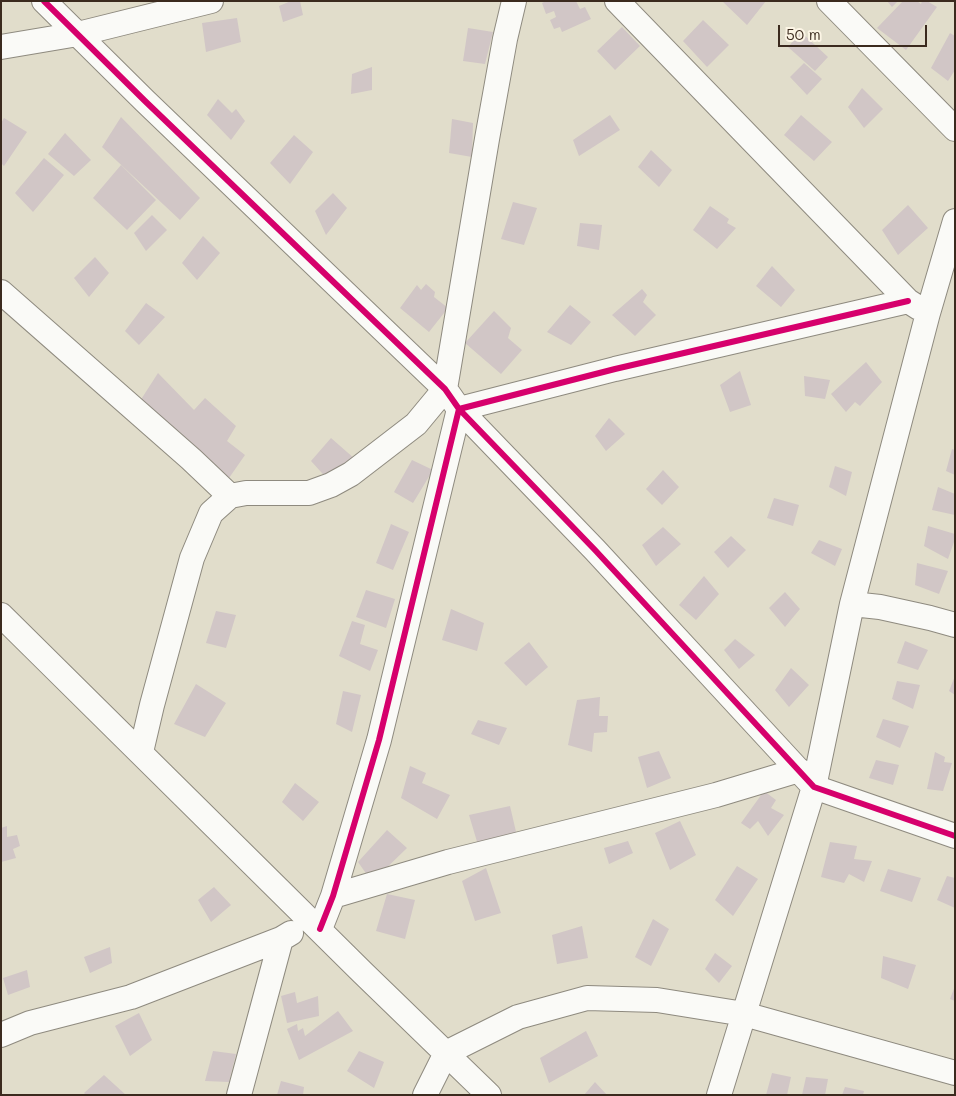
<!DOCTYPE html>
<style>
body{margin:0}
#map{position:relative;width:956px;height:1096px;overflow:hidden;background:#e1ddcb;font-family:Mali,sans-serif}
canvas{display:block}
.frame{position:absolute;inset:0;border:2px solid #3b2a1e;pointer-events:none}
.scale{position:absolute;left:778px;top:25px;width:149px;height:22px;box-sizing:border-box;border:2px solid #3b2a1e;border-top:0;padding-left:6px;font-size:15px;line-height:18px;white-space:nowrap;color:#3b2a1e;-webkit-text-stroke:4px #fcf5e5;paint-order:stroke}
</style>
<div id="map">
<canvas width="956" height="1096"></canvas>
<div class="frame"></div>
<div class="scale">50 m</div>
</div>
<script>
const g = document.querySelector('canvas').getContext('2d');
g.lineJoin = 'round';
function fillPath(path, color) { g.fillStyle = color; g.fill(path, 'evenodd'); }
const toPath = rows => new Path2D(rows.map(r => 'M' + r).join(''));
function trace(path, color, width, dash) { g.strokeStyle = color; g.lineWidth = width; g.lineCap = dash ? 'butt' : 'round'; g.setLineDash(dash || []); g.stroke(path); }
const building = toPath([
 [291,1,300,1,303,15,283,22,279,6],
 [546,1,576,1,580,9,585,7,591,19,562,32,560,27,554,29,550,20,556,17,554,11,546,14,542,3],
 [722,1,766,1,747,25],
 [887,1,898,1,892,7],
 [903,1,917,1,921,4,922,1,927,1,937,7,906,50,877,28],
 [237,18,241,42,206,52,202,23],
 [703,20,729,45,707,67,683,41],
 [622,27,640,46,615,70,597,51],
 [468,28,493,32,485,64,463,61],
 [801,32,828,57,815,71,788,47],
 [950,33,955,36,955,70,948,81,931,68],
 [804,63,822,79,807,95,790,77],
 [372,67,372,90,351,94,352,74],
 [862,88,883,109,864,128,848,107],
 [218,99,232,113,236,109,245,121,231,140,207,115],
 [610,115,620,130,579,156,573,140],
 [801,115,832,142,814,161,784,135],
 [121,117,200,198,180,220,102,147],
 [4,118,27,132,4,166,1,163,1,123],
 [452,119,473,123,472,157,449,153],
 [65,133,91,160,74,176,48,154],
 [294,135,313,152,290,184,270,163],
 [651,150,672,170,659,187,638,167],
 [44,158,64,175,33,212,15,193],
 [121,165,156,200,127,230,93,198],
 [333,193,347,208,326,235,315,211],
 [513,202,537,208,524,245,501,239],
 [908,205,928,228,898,255,882,230],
 [710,206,729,219,727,223,736,228,717,249,693,230],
 [152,215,167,230,146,251,134,233],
 [580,223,602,225,599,250,577,246],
 [203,236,220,253,197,280,182,263],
 [95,257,109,273,89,297,74,278],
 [772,266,795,290,781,307,756,286],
 [426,284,435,292,434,297,448,308,429,332,400,308,417,285,421,290],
 [642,289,647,295,643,302,656,315,635,336,612,315],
 [146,303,165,317,139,345,125,331],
 [570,305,591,322,571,345,547,332],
 [494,311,511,328,508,338,522,350,501,374,465,343],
 [866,362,882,382,860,406,855,402,846,412,831,394],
 [740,371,751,405,730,412,720,385],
 [158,373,194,410,205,398,236,426,227,441,245,455,229,478,140,401],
 [804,376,830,380,825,399,805,396],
 [609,418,625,434,606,451,595,436],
 [331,438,355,459,331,483,311,461],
 [952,449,955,450,955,475,946,471],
 [412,460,433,470,413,503,394,492],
 [835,466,852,472,846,496,829,487],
 [663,470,679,487,662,505,646,489],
 [938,487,955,494,955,515,932,510],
 [774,498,799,505,793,526,767,518],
 [391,524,409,532,393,570,376,563],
 [928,526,955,534,955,539,948,559,924,546],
 [663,527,681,544,656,566,642,545],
 [731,536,746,550,728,568,714,552],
 [819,540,842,549,835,566,811,553],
 [917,563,948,571,939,594,915,585],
 [704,576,719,594,696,620,679,605],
 [366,590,395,599,386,628,356,617],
 [785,592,800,609,785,627,769,608],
 [451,609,484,623,477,651,442,640],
 [216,611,236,615,226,648,206,643],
 [352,621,365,625,360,644,378,650,370,671,339,656],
 [735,639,755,655,739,669,724,650],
 [905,641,928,650,918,670,897,663],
 [529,642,548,667,526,686,504,663],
 [791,668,809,685,789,707,775,690],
 [955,676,955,695,949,691],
 [897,681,920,685,913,709,892,699],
 [196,684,226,703,205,737,174,724],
 [343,691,361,695,352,732,336,724],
 [600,697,599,716,608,716,607,732,594,733,592,752,568,745,577,700],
 [883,719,909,726,900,748,876,737],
 [478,720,507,728,499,745,471,734],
 [659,751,671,778,647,788,638,757],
 [935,752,945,757,944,762,952,763,943,791,927,789],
 [876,760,899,765,893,785,869,778],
 [410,766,426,773,422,783,450,795,437,819,401,798],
 [295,783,319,802,303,821,282,802],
 [764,791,776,800,771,808,784,815,768,836,758,821,750,829,741,823],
 [510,806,517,836,478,845,469,815],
 [680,821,696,855,670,870,655,833],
 [7,826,7,837,17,835,20,846,13,849,16,858,1,862,1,828],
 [387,830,407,848,372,882,358,862],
 [628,841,633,853,609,864,604,848],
 [830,842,857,846,854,859,872,861,864,882,849,874,844,883,821,877],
 [737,866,758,879,733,916,715,900],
 [486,868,501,913,475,921,462,881],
 [888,869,921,878,912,902,880,891],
 [947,876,955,878,955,908,937,900],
 [214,887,231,905,211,922,198,900],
 [387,894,415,900,405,939,376,931],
 [653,919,669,929,651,966,635,957],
 [582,926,588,958,557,964,552,935],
 [110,947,112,963,90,973,84,957],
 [715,953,732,966,719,983,705,969],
 [883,956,916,965,908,989,881,978],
 [27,970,30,987,8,995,3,978],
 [955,986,955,1001,950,999],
 [295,992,297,1003,318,996,319,1016,287,1023,281,996],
 [338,1011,353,1031,299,1060,287,1029,297,1024,298,1031,303,1028,305,1036],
 [139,1013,152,1040,130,1056,115,1026],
 [586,1031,598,1056,549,1083,540,1058],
 [213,1051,236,1054,229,1082,205,1081],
 [359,1051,384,1062,374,1088,347,1071],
 [772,1073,791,1077,787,1095,766,1095],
 [104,1075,126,1095,86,1095,84,1093],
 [806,1077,828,1079,825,1095,802,1095],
 [281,1081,304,1087,303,1095,277,1095],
 [595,1082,607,1095,584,1095],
 [845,1087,864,1091,863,1095,842,1095]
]);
const minor = toPath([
 [44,1,145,101,445,389,459,409,595,550,814,787,955,836],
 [617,1,908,301,919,308],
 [829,1,955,129],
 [1,47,78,34,211,1],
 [1,292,191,459,230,496],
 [852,604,880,607,930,618,955,625],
 [1,615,363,973,489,1095],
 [141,752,152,705,192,558,211,513,230,496,246,493,309,493,331,485,351,474,416,424,445,389,487,139,505,39,514,1],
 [333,896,448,862,716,795,799,770],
 [320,929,333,896,379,740,459,409,615,369,908,301],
 [1,1035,30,1023,131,997,281,939],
 [239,1095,281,939,291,933],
 [425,1095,446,1053,518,1017,587,998,657,1000,744,1014,955,1073],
 [719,1095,814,787,852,604,928,313,955,221]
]);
const cycleway = toPath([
 [44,1,145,101,445,389,459,409,595,550,814,787,955,836],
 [320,929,333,896,379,740,459,409,615,369,908,301]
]);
fillPath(building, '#d1c6c6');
trace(minor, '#8e8a7f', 26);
trace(minor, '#fafaf7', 24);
trace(cycleway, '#d6006c', 6);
</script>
